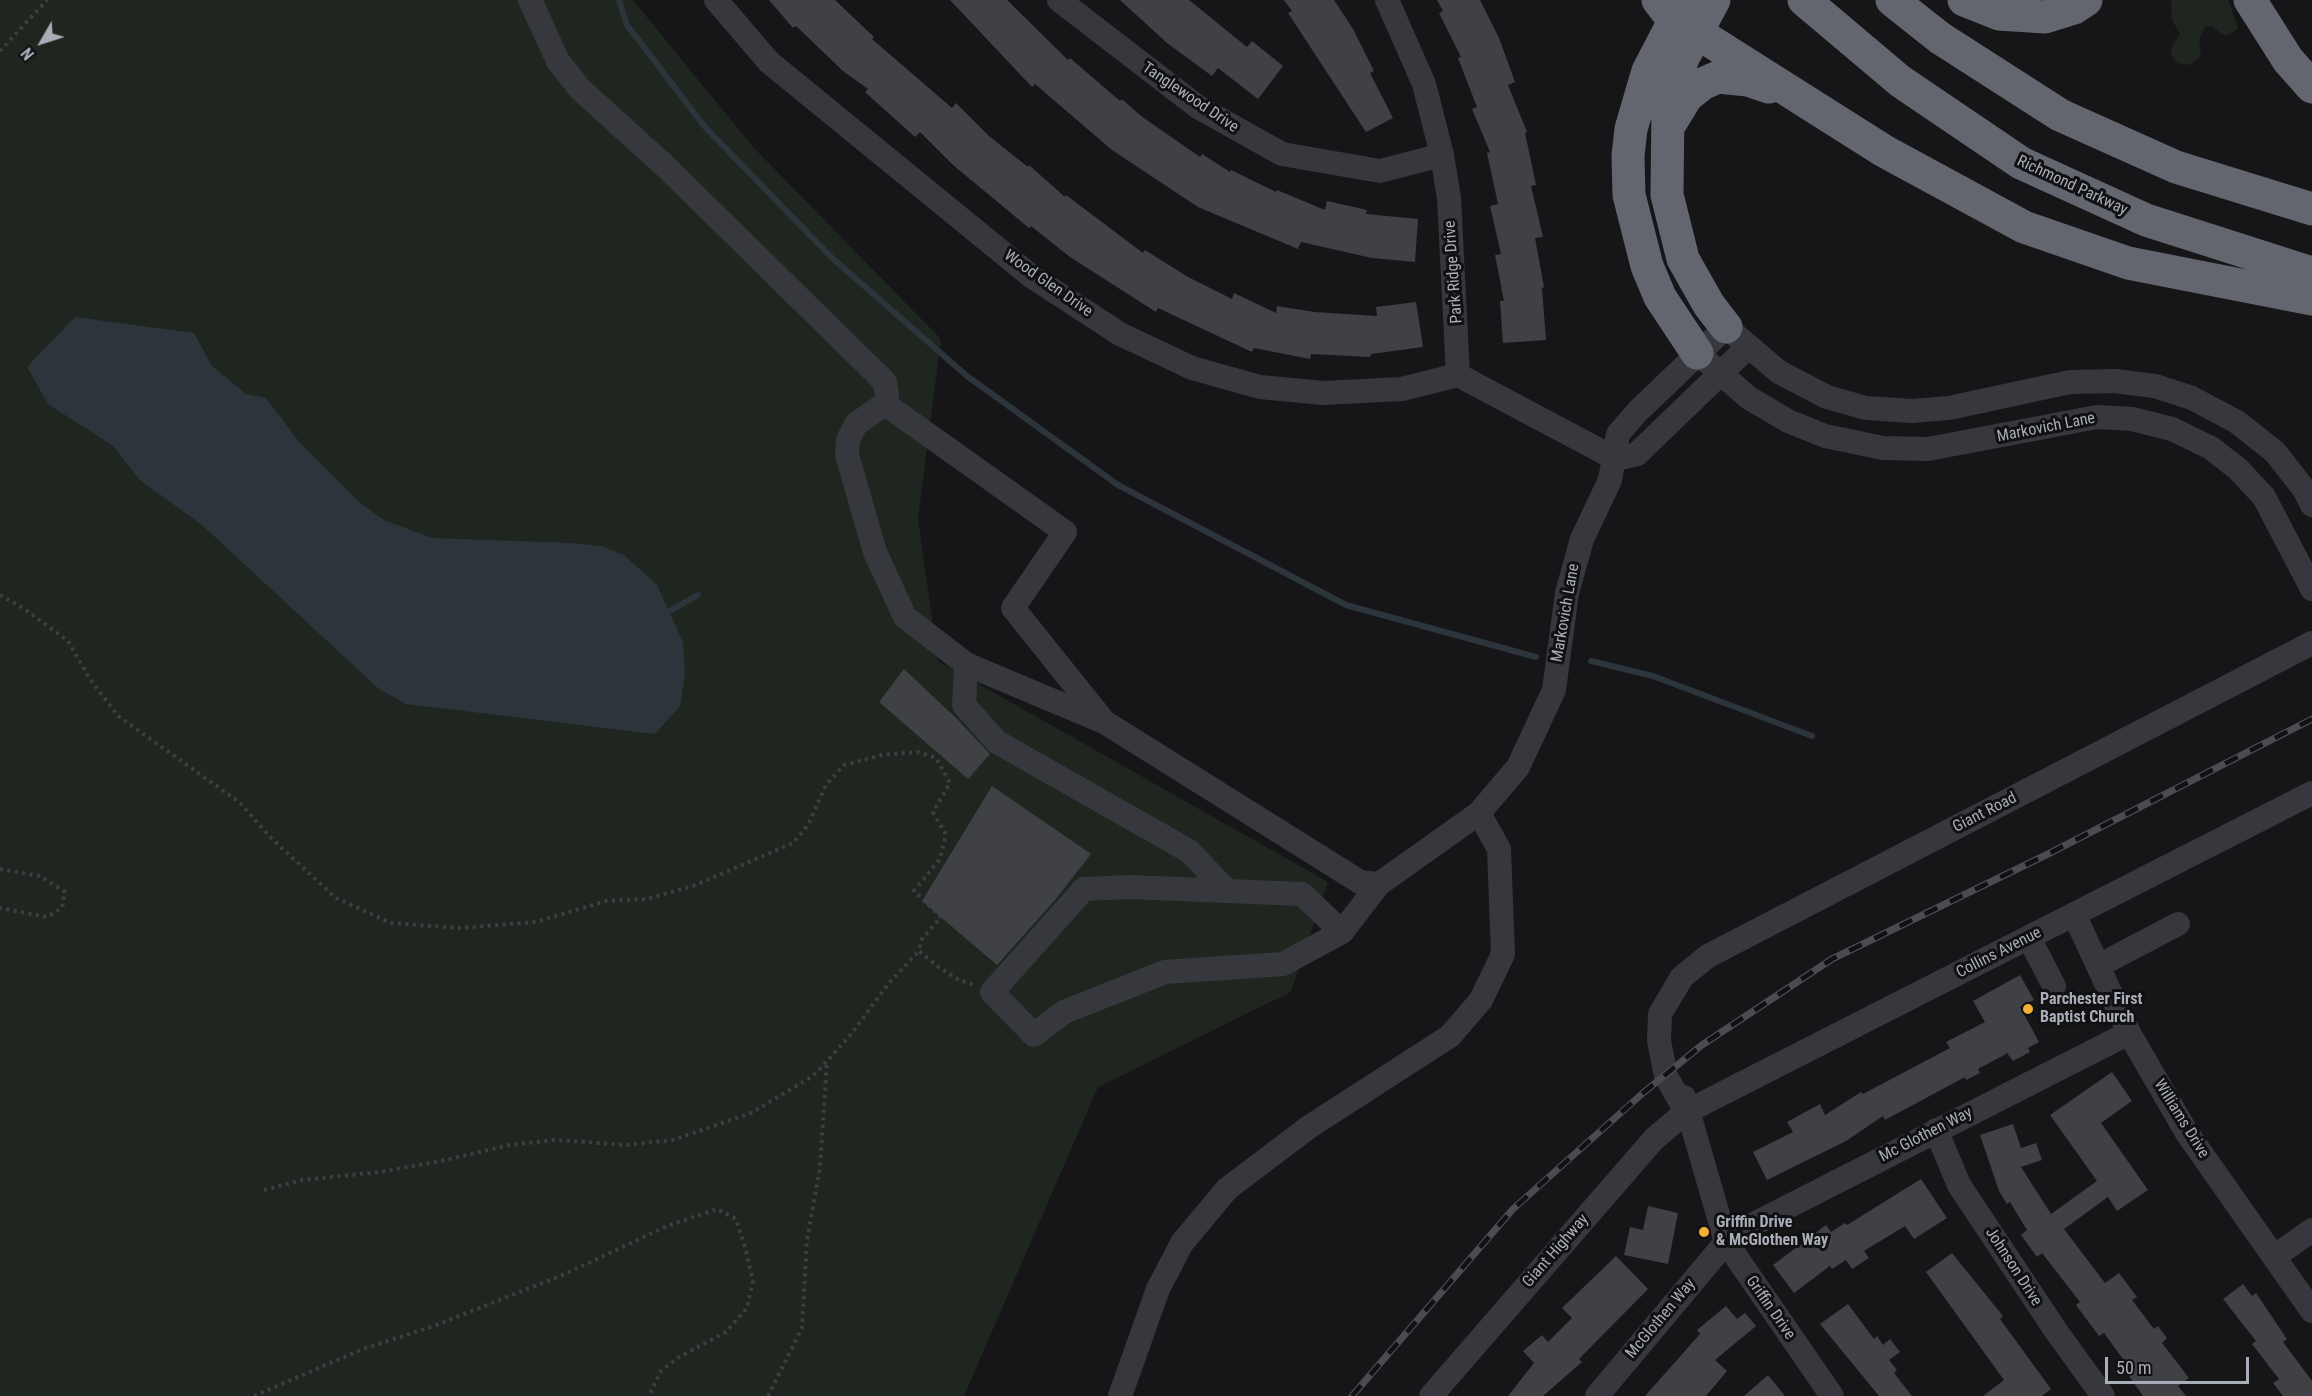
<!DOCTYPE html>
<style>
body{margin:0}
#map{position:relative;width:2312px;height:1396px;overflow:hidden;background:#161618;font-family:"Roboto Condensed",sans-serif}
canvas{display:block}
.north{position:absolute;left:12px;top:12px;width:60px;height:60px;-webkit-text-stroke:4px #111113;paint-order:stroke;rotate:231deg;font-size:16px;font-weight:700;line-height:24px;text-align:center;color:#a8adb8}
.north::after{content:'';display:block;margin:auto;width:21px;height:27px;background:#a8adb8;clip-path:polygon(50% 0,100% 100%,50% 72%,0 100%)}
.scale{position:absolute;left:2105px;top:1357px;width:144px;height:27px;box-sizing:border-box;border:3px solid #a8adb8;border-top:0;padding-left:8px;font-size:18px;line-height:21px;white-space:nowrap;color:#a8adb8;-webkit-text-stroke:4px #111113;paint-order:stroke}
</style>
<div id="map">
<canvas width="2312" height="1396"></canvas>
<div class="north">N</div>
<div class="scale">50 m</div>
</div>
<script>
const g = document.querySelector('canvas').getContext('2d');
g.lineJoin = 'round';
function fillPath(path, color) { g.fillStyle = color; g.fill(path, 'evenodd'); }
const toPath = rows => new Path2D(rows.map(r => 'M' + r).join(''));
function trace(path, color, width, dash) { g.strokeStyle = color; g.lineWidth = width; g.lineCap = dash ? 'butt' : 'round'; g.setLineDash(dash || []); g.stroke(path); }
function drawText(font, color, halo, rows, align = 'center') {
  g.font = font + ' "Roboto Condensed",sans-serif'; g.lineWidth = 6; g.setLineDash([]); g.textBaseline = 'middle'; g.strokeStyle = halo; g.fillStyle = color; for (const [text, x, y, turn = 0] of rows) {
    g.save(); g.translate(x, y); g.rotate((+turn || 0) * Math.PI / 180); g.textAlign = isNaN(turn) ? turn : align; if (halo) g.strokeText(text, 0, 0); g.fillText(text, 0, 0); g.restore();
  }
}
const green = toPath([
 [0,0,633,0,753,147,941,339,918,519,938,661,1328,882,1291,992,1098,1087,964,1396,0,1396],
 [2171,0,2228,0,2238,28,2230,34,2223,35,2211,26,2205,27,2199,39,2201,56,2189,65,2178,63,2172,56,2171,49,2180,34,2172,20]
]);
const water = toPath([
 [75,317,194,333,212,366,246,394,266,398,300,443,359,502,384,520,432,538,570,543,601,546,624,555,657,585,683,642,685,674,680,706,655,734,406,704,379,689,202,525,140,480,113,446,48,404,27,367]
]);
const stream = toPath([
 [619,0,627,25,705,127,831,257,967,376,1118,485,1346,605,1536,657],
 [664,614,698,595],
 [1591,661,1653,676,1812,736]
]);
const building = toPath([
 [769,0,835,0,874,37,872,39,952,108,956,103,989,136,1028,167,1029,165,1065,197,1066,195,1143,253,1145,250,1188,277,1232,299,1234,293,1276,313,1277,306,1314,312,1377,316,1376,307,1416,302,1423,347,1371,354,1370,357,1311,354,1310,359,1254,348,1252,352,1158,308,1156,312,1070,257,1031,226,1029,228,953,165,920,132,915,137,865,92,868,89,843,71,796,26,793,28],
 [950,0,1007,0,1068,60,1070,58,1120,101,1122,99,1141,116,1200,157,1202,154,1230,172,1231,170,1276,192,1277,190,1325,210,1327,201,1367,210,1366,214,1418,219,1415,262,1372,258,1301,242,1298,249,1198,207,1112,150,1035,84,1032,87],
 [1120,0,1189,0,1247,47,1252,41,1283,66,1258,99,1218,68,1212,76,1167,43],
 [1284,0,1334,0,1353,29,1374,71,1370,73,1393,118,1366,132,1288,13,1292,11],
 [1437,0,1480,0,1499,38,1515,82,1508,85,1527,132,1525,133,1536,185,1531,186,1543,237,1535,238,1544,287,1542,288,1546,340,1503,343,1500,301,1504,301,1495,255,1501,254,1490,206,1498,204,1487,153,1490,152,1472,109,1477,107,1458,58,1461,57,1439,13,1443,11],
 [904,669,956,718,990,754,968,779,879,702],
 [992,786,1091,854,1055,900,997,965,922,901],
 [2020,975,2034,1000,2020,1007,2039,1042,2028,1048,2030,1052,2013,1061,2006,1052,2006,1054,1978,1069,1980,1073,1966,1080,1965,1077,1885,1120,1883,1116,1846,1141,1767,1180,1753,1152,1793,1132,1787,1122,1820,1104,1825,1115,1861,1092,1863,1094,1950,1048,1946,1042,1985,1022,1973,1001],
 [2112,1072,2132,1101,2101,1123,2148,1190,2117,1211,2108,1197,2064,1229,2105,1283,2119,1273,2137,1297,2132,1300,2154,1329,2158,1326,2167,1338,2162,1343,2189,1378,2178,1386,2186,1396,2143,1396,2129,1376,2133,1373,2104,1333,2099,1336,2076,1305,2080,1302,2042,1253,2037,1257,2021,1235,2027,1230,2010,1202,2007,1204,1999,1191,1980,1135,2013,1124,2021,1148,2036,1143,2042,1160,2021,1167,2051,1214,2097,1181,2050,1115],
 [1921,1179,1947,1218,1914,1239,1905,1226,1864,1251,1869,1258,1852,1269,1846,1260,1832,1269,1830,1266,1794,1293,1773,1265,1826,1225,1831,1232,1845,1223,1847,1225],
 [1648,1206,1678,1213,1668,1264,1624,1255,1630,1227,1643,1230],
 [1952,1253,2003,1316,2000,1319,2051,1389,2042,1396,1983,1396,2004,1380,1926,1272],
 [1616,1256,1648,1289,1579,1359,1582,1362,1543,1396,1508,1396,1534,1363,1523,1351,1542,1335,1548,1342,1572,1318,1562,1308],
 [2243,1284,2252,1296,2256,1293,2287,1339,2283,1342,2312,1381,2312,1396,2283,1396,2273,1383,2279,1379,2252,1344,2256,1341,2223,1299],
 [1848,1304,1874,1339,1877,1336,1883,1345,1890,1339,1900,1352,1889,1360,1897,1370,1894,1373,1912,1396,1879,1396,1820,1324],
 [1726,1306,1737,1319,1745,1313,1756,1326,1715,1360,1727,1371,1706,1396,1645,1396,1700,1334,1697,1330],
 [1768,1375,1785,1396,1744,1396]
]);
const path = toPath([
 [0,51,47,0],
 [0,595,23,608,68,641,90,679,118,716,239,802,273,840,336,898,391,923,460,928,536,922,606,901,647,899,693,886,793,843,808,825,826,785,844,765,882,755,918,752,936,758,950,783,933,812,946,835,940,859,914,891,941,917,921,940,919,951,937,966,959,980,974,985],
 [0,869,40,876,65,892,62,908,47,917,0,908],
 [264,1190,303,1180,379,1172,437,1162,510,1145,555,1140,627,1145,673,1140,751,1113,813,1076,849,1037,889,983,919,951],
 [254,1396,363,1349,434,1326,565,1274,667,1226,717,1209,736,1219,745,1247,753,1281,747,1308,726,1332,679,1357,661,1371,649,1396],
 [768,1396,802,1328,807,1240,820,1168,827,1061]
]);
const minor = toPath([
 [530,0,558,61,580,89,666,167,885,382,887,397,885,404,856,424,848,440,847,455,875,552,905,617,966,664,1106,723,1360,882,1379,884,1479,813,1518,767,1554,690,1567,593,1582,539,1610,480,1618,434,1638,411,1726,327,1779,372,1827,397,1866,408,1912,411,1949,408,2070,382,2115,381,2155,386,2192,398,2237,422,2275,452,2304,489,2312,505],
 [716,0,769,62,1031,276,1120,334,1192,368,1260,387,1323,393,1402,389,1458,375],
 [1059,0,1198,107,1282,154,1380,171,1442,155],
 [1387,0,1424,84,1442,155,1449,198,1458,375],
 [1697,353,1749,398,1788,421,1825,436,1883,448,1928,449,2097,417,2132,419,2172,429,2211,448,2238,469,2264,497,2312,589],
 [1458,375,1616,459],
 [885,404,1065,532,1013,608,1102,719],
 [1616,459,1637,454,1747,348],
 [966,664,964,705,997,742,1189,851,1227,891],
 [2074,914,2129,1033,2187,1133,2312,1311],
 [1342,932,1302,894,1129,887,1084,889,992,992,1034,1035,1064,1012,1165,972,1283,964,1342,932,1379,884],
 [2029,938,2054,986],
 [2098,966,2178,924],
 [1684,1097,1726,1242,1832,1396],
 [1686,1112,1666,1076,1659,1041,1660,1014,1682,977,1708,956,2312,643],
 [1936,1130,1959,1185,2056,1331,2103,1396],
 [2274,1257,2312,1230],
 [1120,1396,1158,1289,1182,1243,1227,1189,1309,1127,1450,1036,1481,1000,1503,954,1499,849,1479,813],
 [1431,1396,1654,1139,1686,1112,2312,793],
 [1597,1396,1726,1242,1746,1228,2129,1033]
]);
const highway = toPath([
 [1658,0,1674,21,1696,32,1884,151,2024,227,2128,263,2312,299],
 [1691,0,1674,21,1648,71,1631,129,1628,156,1629,195,1647,266,1660,297,1697,353],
 [1714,0,1683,58,1668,103,1667,195,1683,259,1709,305,1726,327],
 [1804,0,1900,81,2021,163,2146,220,2312,273],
 [1892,0,1940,38,2060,115,2176,167,2312,209],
 [1964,0,1999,14,2045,17,2074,8,2086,0],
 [2250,0,2288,60,2312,87],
 [1671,122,1687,96,1702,84,1718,77,1748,80,1769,87]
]);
const rail = toPath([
 [1352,1396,1513,1209,1643,1093,1702,1045,1832,959,2050,853,2312,719]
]);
const markers = [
 [2028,1009,6,"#f2b134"],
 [1704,1232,6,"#f2b134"]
];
const streetNames = [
 ["Tanglewood Drive",1190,98,34],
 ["Richmond Parkway",2072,186,25],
 ["Park Ridge Drive",1454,272,-94],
 ["Wood Glen Drive",1048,284,35],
 ["Markovich Lane",2046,428,-11],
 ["Markovich Lane",1566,613,-80],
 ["Giant Road",1985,813,-27],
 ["Collins Avenue",1999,953,-27],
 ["Williams Drive",2181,1119,58],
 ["Mc Glothen Way",1926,1135,-27],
 ["Giant Highway",1556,1251,-49],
 ["Johnson Drive",2013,1267,57],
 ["Griffin Drive",1770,1308,55],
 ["McGlothen Way",1661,1319,-50]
];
const poiNames = [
 ["Parchester First",2040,1000],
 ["Baptist Church",2040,1018],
 ["Griffin Drive",1716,1223],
 ["& McGlothen Way",1716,1241]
];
fillPath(green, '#1e261f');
fillPath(water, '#2c353c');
trace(stream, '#2c353c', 6);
fillPath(building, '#404145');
trace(path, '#3d3f44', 4, [3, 4.5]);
trace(minor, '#37383d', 24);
trace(highway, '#63666e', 33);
trace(rail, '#4a4c52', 7);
trace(rail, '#111113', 4.5, [14]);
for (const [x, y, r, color] of markers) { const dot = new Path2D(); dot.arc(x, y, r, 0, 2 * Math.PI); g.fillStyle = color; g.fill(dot); trace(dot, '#111113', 2); }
drawText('16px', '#a8adb8', '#111113', streetNames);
drawText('bold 16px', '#a8adb8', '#111113', poiNames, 'left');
</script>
